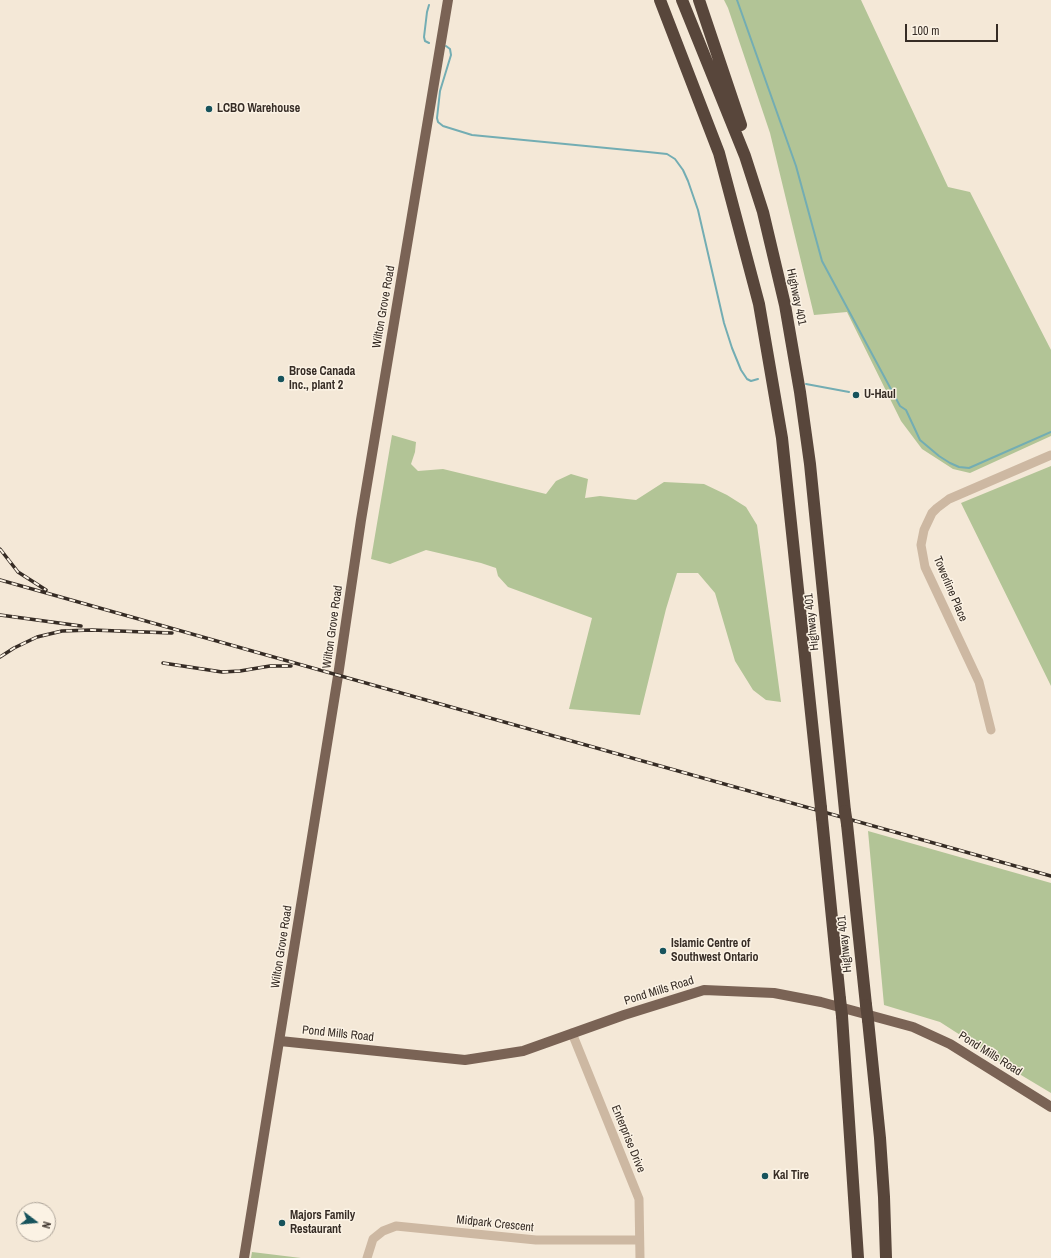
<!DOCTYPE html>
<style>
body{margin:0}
#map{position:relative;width:1051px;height:1258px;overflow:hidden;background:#f4e8d7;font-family:"Archivo Narrow",sans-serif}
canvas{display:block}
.north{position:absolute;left:16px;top:1202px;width:40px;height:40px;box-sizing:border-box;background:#fbf2e4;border:1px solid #aca398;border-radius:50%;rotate:106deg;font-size:11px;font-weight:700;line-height:16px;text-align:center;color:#362c25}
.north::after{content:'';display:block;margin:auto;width:14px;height:18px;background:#17535c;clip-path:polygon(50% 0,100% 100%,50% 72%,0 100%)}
.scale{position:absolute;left:905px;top:24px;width:93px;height:18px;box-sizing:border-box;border:2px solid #362c25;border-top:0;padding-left:5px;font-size:12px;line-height:14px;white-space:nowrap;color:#362c25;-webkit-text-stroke:3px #fbf2e4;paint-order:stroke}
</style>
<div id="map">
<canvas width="1051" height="1258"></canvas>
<div class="north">N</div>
<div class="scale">100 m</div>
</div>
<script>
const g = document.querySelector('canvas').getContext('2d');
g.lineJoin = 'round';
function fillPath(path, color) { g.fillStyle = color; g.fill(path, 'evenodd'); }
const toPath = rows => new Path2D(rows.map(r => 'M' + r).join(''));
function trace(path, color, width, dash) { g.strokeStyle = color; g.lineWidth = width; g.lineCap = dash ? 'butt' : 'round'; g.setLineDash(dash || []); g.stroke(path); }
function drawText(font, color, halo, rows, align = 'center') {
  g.font = font + ' "Archivo Narrow",sans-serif'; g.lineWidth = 3; g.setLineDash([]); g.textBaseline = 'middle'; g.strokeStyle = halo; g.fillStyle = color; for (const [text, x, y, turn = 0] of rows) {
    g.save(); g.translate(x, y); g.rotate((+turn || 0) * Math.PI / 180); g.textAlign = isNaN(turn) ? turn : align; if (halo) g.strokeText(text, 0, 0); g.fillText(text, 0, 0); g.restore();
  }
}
const green = toPath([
 [724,0,861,0,948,187,970,192,1051,350,1051,436,970,473,953,469,922,449,901,421,847,312,814,315,770,133,728,8],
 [392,435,416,442,415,452,411,464,418,471,443,469,546,494,556,481,571,474,588,479,585,498,600,496,636,500,664,482,704,484,727,495,746,507,757,525,781,702,766,700,753,690,735,661,715,593,698,573,677,573,666,609,640,715,569,709,592,618,508,587,498,576,496,568,481,563,426,550,390,564,371,559],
 [1051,466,1051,686,961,503],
 [868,831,1051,883,1051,1093,1001,1063,968,1040,940,1022,884,1005],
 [252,1252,301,1258,251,1258]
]);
const stream = toPath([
 [737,0,796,166,822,261,900,406,906,410,920,440,939,456,950,463,959,467,969,468,1051,432],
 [429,43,425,41,424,37,427,12,429,5],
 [446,46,450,49,451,55,440,91,437,118,438,122,443,126,472,135,648,152,667,154,675,159,683,170,688,181,698,210,724,323,732,348,741,370,747,379,751,381,758,379],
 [806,384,849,392]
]);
const minor = toPath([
 [991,730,979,682,925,567,921,545,924,530,932,513,937,508,949,499,1051,455],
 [572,1033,639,1199,640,1258],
 [367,1258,373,1239,383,1231,396,1226,536,1240,639,1240]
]);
const major = toPath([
 [280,1041,465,1060,523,1051,624,1015,704,990,774,993,821,1002,913,1027,950,1044,1051,1107],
 [244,1258,338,676,361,520,448,0]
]);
const highway = toPath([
 [660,0,719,153,759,304,782,438,821,808],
 [682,0,745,156,763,212,785,305,800,392,810,464,845,811],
 [699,0,741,125],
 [822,818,840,999],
 [847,824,866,1005],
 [842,1016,858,1258],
 [868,1020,880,1138,884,1197,886,1258]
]);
const rail = toPath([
 [0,549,18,572,46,590],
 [0,580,1051,876],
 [0,615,81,626],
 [0,657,14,648,37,637,62,631,92,630,172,633],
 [163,663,222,672,240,671,270,666,291,666]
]);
const highwayBridge = toPath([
 [821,808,822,818],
 [845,811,847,824],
 [840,999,842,1016],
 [866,1005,868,1020]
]);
const markers = [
 [209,109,4,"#17535c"],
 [281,379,4,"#17535c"],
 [856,395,4,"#17535c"],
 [663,951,4,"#17535c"],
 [765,1176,4,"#17535c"],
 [282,1223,4,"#17535c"]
];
const poiNames = [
 ["LCBO Warehouse",217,109],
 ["Brose Canada",289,372],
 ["Inc., plant 2",289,386],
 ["U-Haul",864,395],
 ["Islamic Centre of",671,944],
 ["Southwest Ontario",671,958],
 ["Kal Tire",773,1176],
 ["Majors Family",290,1216],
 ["Restaurant",290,1230]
];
const streetNames = [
 ["Highway 401",796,297,78],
 ["Wilton Grove Road",384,307,-80],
 ["Towerline Place",950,589,67],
 ["Highway 401",812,622,-96],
 ["Wilton Grove Road",333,627,-82],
 ["Highway 401",845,944,-96],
 ["Wilton Grove Road",282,947,-81],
 ["Pond Mills Road",659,991,-17],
 ["Pond Mills Road",338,1034,6],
 ["Pond Mills Road",990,1054,32],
 ["Enterprise Drive",628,1139,68],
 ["Midpark Crescent",495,1224,6]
];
fillPath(green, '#b2c496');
trace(stream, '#73adb3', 2);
trace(minor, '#cdb8a2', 9);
trace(major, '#7a6355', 10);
trace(highway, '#58463b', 12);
trace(rail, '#362c25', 3.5);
trace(rail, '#fbf2e4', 2, [6]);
trace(highwayBridge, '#58463b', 12);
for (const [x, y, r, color] of markers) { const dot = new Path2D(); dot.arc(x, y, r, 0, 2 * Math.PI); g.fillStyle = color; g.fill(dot); trace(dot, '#fbf2e4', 1.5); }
drawText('bold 12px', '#362c25', '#fbf2e4', poiNames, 'left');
drawText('12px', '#362c25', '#fbf2e4', streetNames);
</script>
